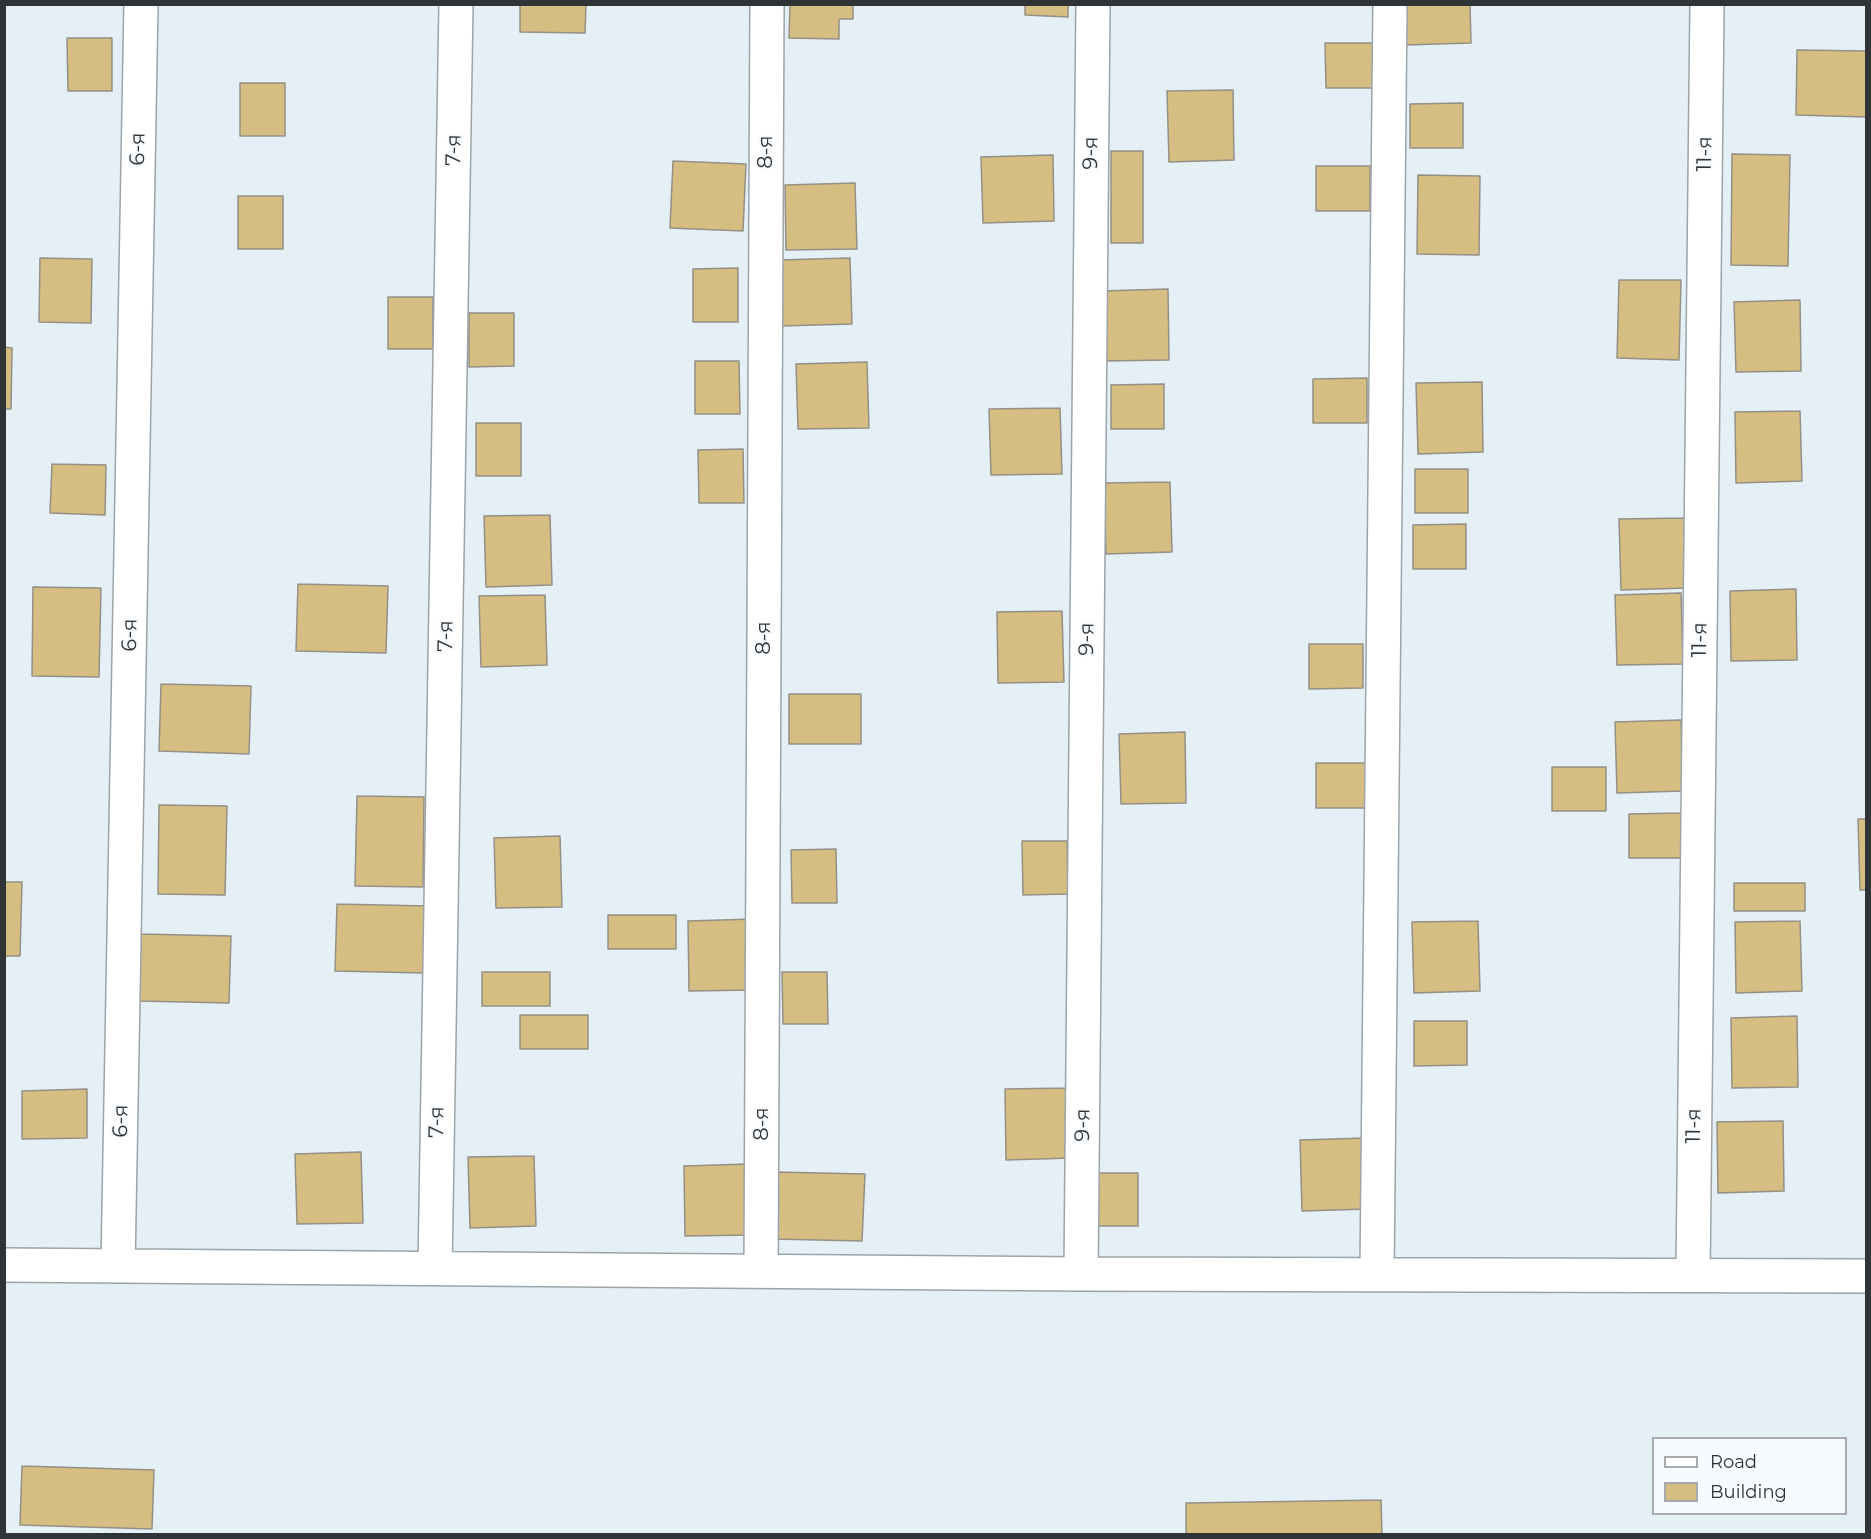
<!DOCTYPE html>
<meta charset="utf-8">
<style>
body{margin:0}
#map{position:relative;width:1871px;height:1539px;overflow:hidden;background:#e4eff6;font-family:Montserrat,sans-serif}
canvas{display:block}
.frame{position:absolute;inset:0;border:6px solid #303437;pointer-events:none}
.legend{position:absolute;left:1652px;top:1437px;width:195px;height:78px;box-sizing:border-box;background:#f7fbfe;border:2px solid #a7abae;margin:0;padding:8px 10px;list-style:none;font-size:18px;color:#303437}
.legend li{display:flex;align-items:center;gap:12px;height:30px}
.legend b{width:30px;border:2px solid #a7abae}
</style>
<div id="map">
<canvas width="1871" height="1539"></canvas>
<div class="frame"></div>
<ul class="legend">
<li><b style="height:8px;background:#fff"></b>Road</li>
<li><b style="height:16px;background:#d6be83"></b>Building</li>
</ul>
</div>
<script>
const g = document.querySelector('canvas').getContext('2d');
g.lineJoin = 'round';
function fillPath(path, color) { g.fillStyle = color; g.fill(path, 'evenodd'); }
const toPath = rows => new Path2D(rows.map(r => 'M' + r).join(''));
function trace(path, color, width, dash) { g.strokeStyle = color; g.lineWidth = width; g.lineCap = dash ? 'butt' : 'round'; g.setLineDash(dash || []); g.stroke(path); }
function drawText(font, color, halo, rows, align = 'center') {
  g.font = font + ' Montserrat,sans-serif'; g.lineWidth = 4.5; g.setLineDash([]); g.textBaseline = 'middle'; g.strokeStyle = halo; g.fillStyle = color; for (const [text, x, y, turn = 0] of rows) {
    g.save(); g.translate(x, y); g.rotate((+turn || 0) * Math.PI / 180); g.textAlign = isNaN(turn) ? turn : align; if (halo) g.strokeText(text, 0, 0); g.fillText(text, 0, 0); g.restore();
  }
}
const building = toPath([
 [520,4,586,4,585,33,520,32,520,4],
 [790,4,853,4,853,19,839,19,839,39,789,38,790,4],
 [1025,4,1068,4,1068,17,1025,15,1025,4],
 [1405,4,1470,4,1471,43,1405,45,1405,4],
 [67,38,112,38,112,91,68,91,67,38],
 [1325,43,1378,43,1379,88,1326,88,1325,43],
 [1797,50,1866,51,1866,117,1796,115,1797,50],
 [240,83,285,83,285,136,240,136,240,83],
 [1233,90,1234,160,1169,162,1167,91,1233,90],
 [1463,103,1463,148,1410,148,1410,104,1463,103],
 [1111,151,1143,151,1143,243,1111,243,1111,151],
 [1732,154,1790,155,1788,266,1731,265,1732,154],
 [1053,155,1054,221,983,223,981,157,1053,155],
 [673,161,746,164,743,231,670,228,673,161],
 [1316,166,1370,166,1370,211,1316,211,1316,166],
 [1418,175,1480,176,1479,255,1417,254,1418,175],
 [855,183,857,249,786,250,785,185,855,183],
 [238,196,283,196,283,249,238,249,238,196],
 [40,258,92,259,91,323,39,322,40,258],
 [850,258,852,324,780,326,779,260,850,258],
 [738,268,738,322,693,322,693,269,738,268],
 [1619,280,1681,280,1679,360,1617,358,1619,280],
 [1168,289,1169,360,1104,361,1102,291,1168,289],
 [388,297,433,297,433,349,388,349,388,297],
 [1800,300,1801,371,1736,372,1734,302,1800,300],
 [469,313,514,313,514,366,469,367,469,313],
 [4,347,12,348,11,409,4,409,4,347],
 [695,361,739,361,740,414,695,414,695,361],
 [867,362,869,428,798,429,796,364,867,362],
 [1367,378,1367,423,1313,423,1313,379,1367,378],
 [1482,382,1483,452,1418,454,1416,383,1482,382],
 [1164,384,1164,429,1111,429,1111,385,1164,384],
 [1060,408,1062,474,991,475,989,409,1060,408],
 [1800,411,1802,481,1736,483,1735,412,1800,411],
 [476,423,521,423,521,476,476,476,476,423],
 [743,449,744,503,699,503,698,450,743,449],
 [52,464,106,465,105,515,50,513,52,464],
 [1415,469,1468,469,1468,513,1415,513,1415,469],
 [1170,482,1172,552,1106,554,1104,483,1170,482],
 [550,515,552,585,486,587,484,516,550,515],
 [1685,518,1687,588,1621,590,1619,519,1685,518],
 [1466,524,1466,569,1413,569,1413,525,1466,524],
 [298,584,388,586,386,653,296,651,298,584],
 [33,587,101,588,99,677,32,676,33,587],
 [1796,589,1797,660,1731,661,1730,591,1796,589],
 [1681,593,1683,664,1617,665,1615,595,1681,593],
 [545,595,547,665,481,667,479,596,545,595],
 [1062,611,1064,682,998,683,997,612,1062,611],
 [1309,644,1363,644,1363,688,1309,689,1309,644],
 [161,684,251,686,249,754,159,751,161,684],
 [789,694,861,694,861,744,789,744,789,694],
 [1681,720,1683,791,1617,793,1615,722,1681,720],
 [1185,732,1186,803,1121,804,1119,734,1185,732],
 [1316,763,1370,763,1370,808,1316,808,1316,763],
 [1552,767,1606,767,1606,811,1552,811,1552,767],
 [357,796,424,797,423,887,355,886,357,796],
 [159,805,227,806,225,895,158,894,159,805],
 [1682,813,1683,858,1629,858,1629,814,1682,813],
 [1858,819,1866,819,1866,890,1860,890,1858,819],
 [560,836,562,907,496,908,494,838,560,836],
 [1022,841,1067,841,1068,894,1023,895,1022,841],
 [836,849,837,903,792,903,791,850,836,849],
 [4,882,22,882,20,956,4,956,4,882],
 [1734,883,1805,883,1805,911,1734,911,1734,883],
 [337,904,427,906,425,973,335,971,337,904],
 [608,915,676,915,676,949,608,949,608,915],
 [753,919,755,990,689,991,688,921,753,919],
 [1478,921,1480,991,1414,993,1412,922,1478,921],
 [1800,921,1802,991,1736,993,1735,922,1800,921],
 [141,934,231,936,229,1003,139,1001,141,934],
 [482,972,550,972,550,1006,482,1006,482,972],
 [782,972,827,972,828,1024,783,1024,782,972],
 [520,1015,588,1015,588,1049,520,1049,520,1015],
 [1797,1016,1798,1087,1732,1088,1731,1018,1797,1016],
 [1414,1021,1467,1021,1467,1065,1414,1066,1414,1021],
 [1070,1088,1072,1158,1006,1160,1005,1089,1070,1088],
 [87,1089,87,1138,22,1139,22,1091,87,1089],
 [1783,1121,1784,1191,1718,1193,1717,1122,1783,1121],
 [1366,1138,1368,1209,1302,1211,1300,1140,1366,1138],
 [361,1152,363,1223,297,1224,295,1154,361,1152],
 [534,1156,536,1226,470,1228,468,1157,534,1156],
 [749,1164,751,1235,685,1236,684,1166,749,1164],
 [774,1172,865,1174,862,1241,773,1239,774,1172],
 [1093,1173,1138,1173,1138,1226,1094,1226,1093,1173],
 [22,1466,154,1470,152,1529,20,1525,22,1466],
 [1381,1500,1382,1534,1186,1534,1186,1503,1381,1500]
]);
const street = toPath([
 [4,1265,1081,1274,1866,1276],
 [118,1266,141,4],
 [435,1268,456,4],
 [761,1271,767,4],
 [1377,1273,1390,4],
 [1081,1274,1093,4],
 [1693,1275,1707,4]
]);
const streetNames = [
 ["6-я",138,149,-89],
 ["7-я",454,150,-89],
 ["8-я",766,152,-90],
 ["9-я",1091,153,-89],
 ["11-я",1705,154,-89],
 ["6-я",130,635,-89],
 ["7-я",446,636,-89],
 ["8-я",764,638,-90],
 ["9-я",1087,639,-89],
 ["11-я",1700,640,-89],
 ["6-я",121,1121,-89],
 ["7-я",437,1122,-89],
 ["8-я",762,1124,-90],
 ["9-я",1083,1125,-89],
 ["11-я",1694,1126,-89]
];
fillPath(building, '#d6be83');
trace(building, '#949086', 1.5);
trace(street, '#9aa4aa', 36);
trace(street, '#fff', 33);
drawText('21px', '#303437', '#f7fbfe', streetNames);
</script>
